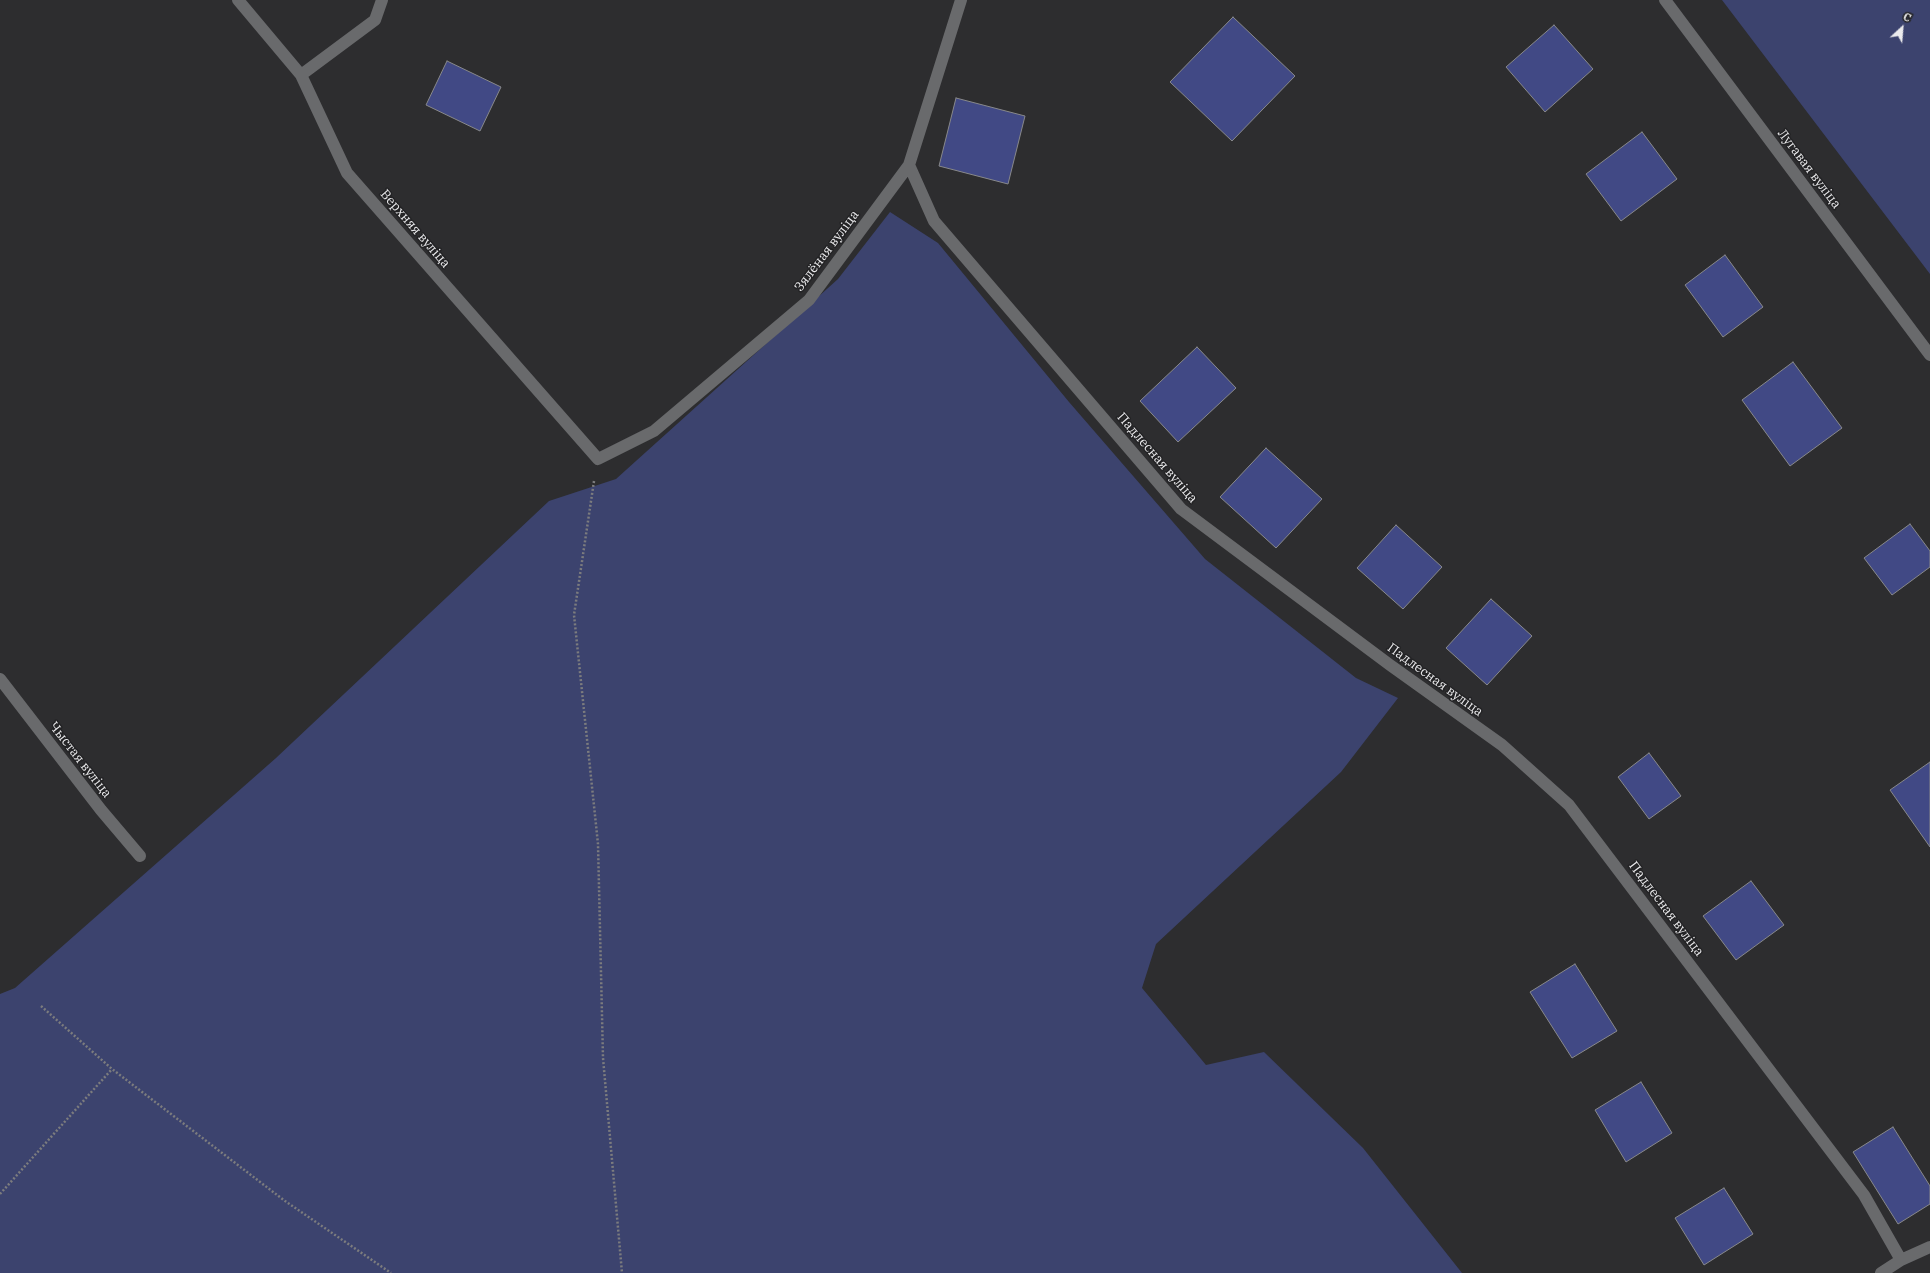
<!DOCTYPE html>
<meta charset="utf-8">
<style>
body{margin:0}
#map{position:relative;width:1930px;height:1273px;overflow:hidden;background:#2d2d2f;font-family:"IBM Plex Serif",serif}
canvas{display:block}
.north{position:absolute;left:1882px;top:8px;width:40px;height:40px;-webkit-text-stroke:3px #232325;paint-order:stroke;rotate:26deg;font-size:11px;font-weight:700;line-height:16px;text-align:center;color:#ebebed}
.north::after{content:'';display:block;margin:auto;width:14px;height:18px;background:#ebebed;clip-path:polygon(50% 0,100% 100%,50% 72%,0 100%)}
</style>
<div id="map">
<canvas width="1930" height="1273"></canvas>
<div class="north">С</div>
</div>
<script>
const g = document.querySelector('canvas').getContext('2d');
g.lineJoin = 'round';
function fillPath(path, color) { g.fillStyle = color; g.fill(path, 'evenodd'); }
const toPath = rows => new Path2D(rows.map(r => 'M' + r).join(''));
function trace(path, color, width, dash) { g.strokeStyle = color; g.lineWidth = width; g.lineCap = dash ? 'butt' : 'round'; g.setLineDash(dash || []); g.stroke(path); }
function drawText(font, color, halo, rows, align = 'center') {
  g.font = font + ' "IBM Plex Serif",serif'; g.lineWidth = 3; g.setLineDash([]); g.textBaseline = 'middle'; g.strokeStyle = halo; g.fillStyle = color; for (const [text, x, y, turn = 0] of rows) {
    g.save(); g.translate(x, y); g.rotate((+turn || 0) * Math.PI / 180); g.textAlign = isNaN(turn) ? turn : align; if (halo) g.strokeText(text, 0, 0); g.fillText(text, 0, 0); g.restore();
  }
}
const green = toPath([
 [1722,0,1930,0,1930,274],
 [890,212,938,243,1069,402,1205,559,1356,678,1398,698,1341,772,1156,944,1142,988,1206,1065,1264,1052,1363,1148,1462,1273,0,1273,0,994,15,988,276,758,549,501,616,479,838,279]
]);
const building = toPath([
 [1233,17,1295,76,1232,141,1170,82,1233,17],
 [1554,25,1593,69,1545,112,1506,67,1554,25],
 [447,61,501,87,480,131,426,105,447,61],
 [956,98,1025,116,1008,184,939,166,956,98],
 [1642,132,1677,179,1621,221,1586,174,1642,132],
 [1725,255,1763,307,1723,337,1685,285,1725,255],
 [1197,347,1236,388,1178,442,1140,401,1197,347],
 [1793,362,1842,428,1790,466,1742,400,1793,362],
 [1266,448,1322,499,1276,548,1220,497,1266,448],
 [1910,524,1930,551,1930,567,1892,595,1864,558,1910,524],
 [1396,525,1442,567,1403,609,1357,568,1396,525],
 [1491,599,1532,636,1487,685,1446,648,1491,599],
 [1649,753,1681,796,1649,819,1618,777,1649,753],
 [1930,762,1930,847,1890,790,1930,762],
 [1751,881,1784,925,1736,960,1703,916,1751,881],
 [1575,964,1617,1031,1572,1058,1530,992,1575,964],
 [1641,1082,1672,1133,1626,1162,1595,1110,1641,1082],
 [1893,1127,1930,1186,1930,1204,1898,1224,1853,1152,1893,1127],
 [1724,1188,1753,1234,1704,1265,1675,1218,1724,1188]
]);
const path = toPath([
 [594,481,574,615,598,844,603,1058,622,1273],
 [41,1006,112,1069,285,1201,391,1273],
 [0,1194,112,1069]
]);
const minor = toPath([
 [238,0,301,75,347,173,598,459,654,431,809,300,909,165,961,0],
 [1665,0,1930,355],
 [301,75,375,20,382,0],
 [909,165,934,221,1181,509,1390,665,1502,745,1569,805,1864,1195,1901,1260],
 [0,679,101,810,140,856],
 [1881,1273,1901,1260,1930,1247]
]);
const streetNames = [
 ["Лугавая вуліца",1809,169,53],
 ["Верхняя вуліца",415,229,49],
 ["Зялёная вуліца",827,251,-53],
 ["Падлесная вуліца",1157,458,49],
 ["Падлесная вуліца",1435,680,36],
 ["Чыстая вуліца",80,760,52],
 ["Падлесная вуліца",1666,909,53]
];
fillPath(green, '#3c436e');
fillPath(building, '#414985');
trace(building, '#88898b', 1);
trace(path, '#7c7c7e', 2.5, [2, 2]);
trace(minor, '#696a6c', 12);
drawText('13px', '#ebebed', '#232325', streetNames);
</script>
